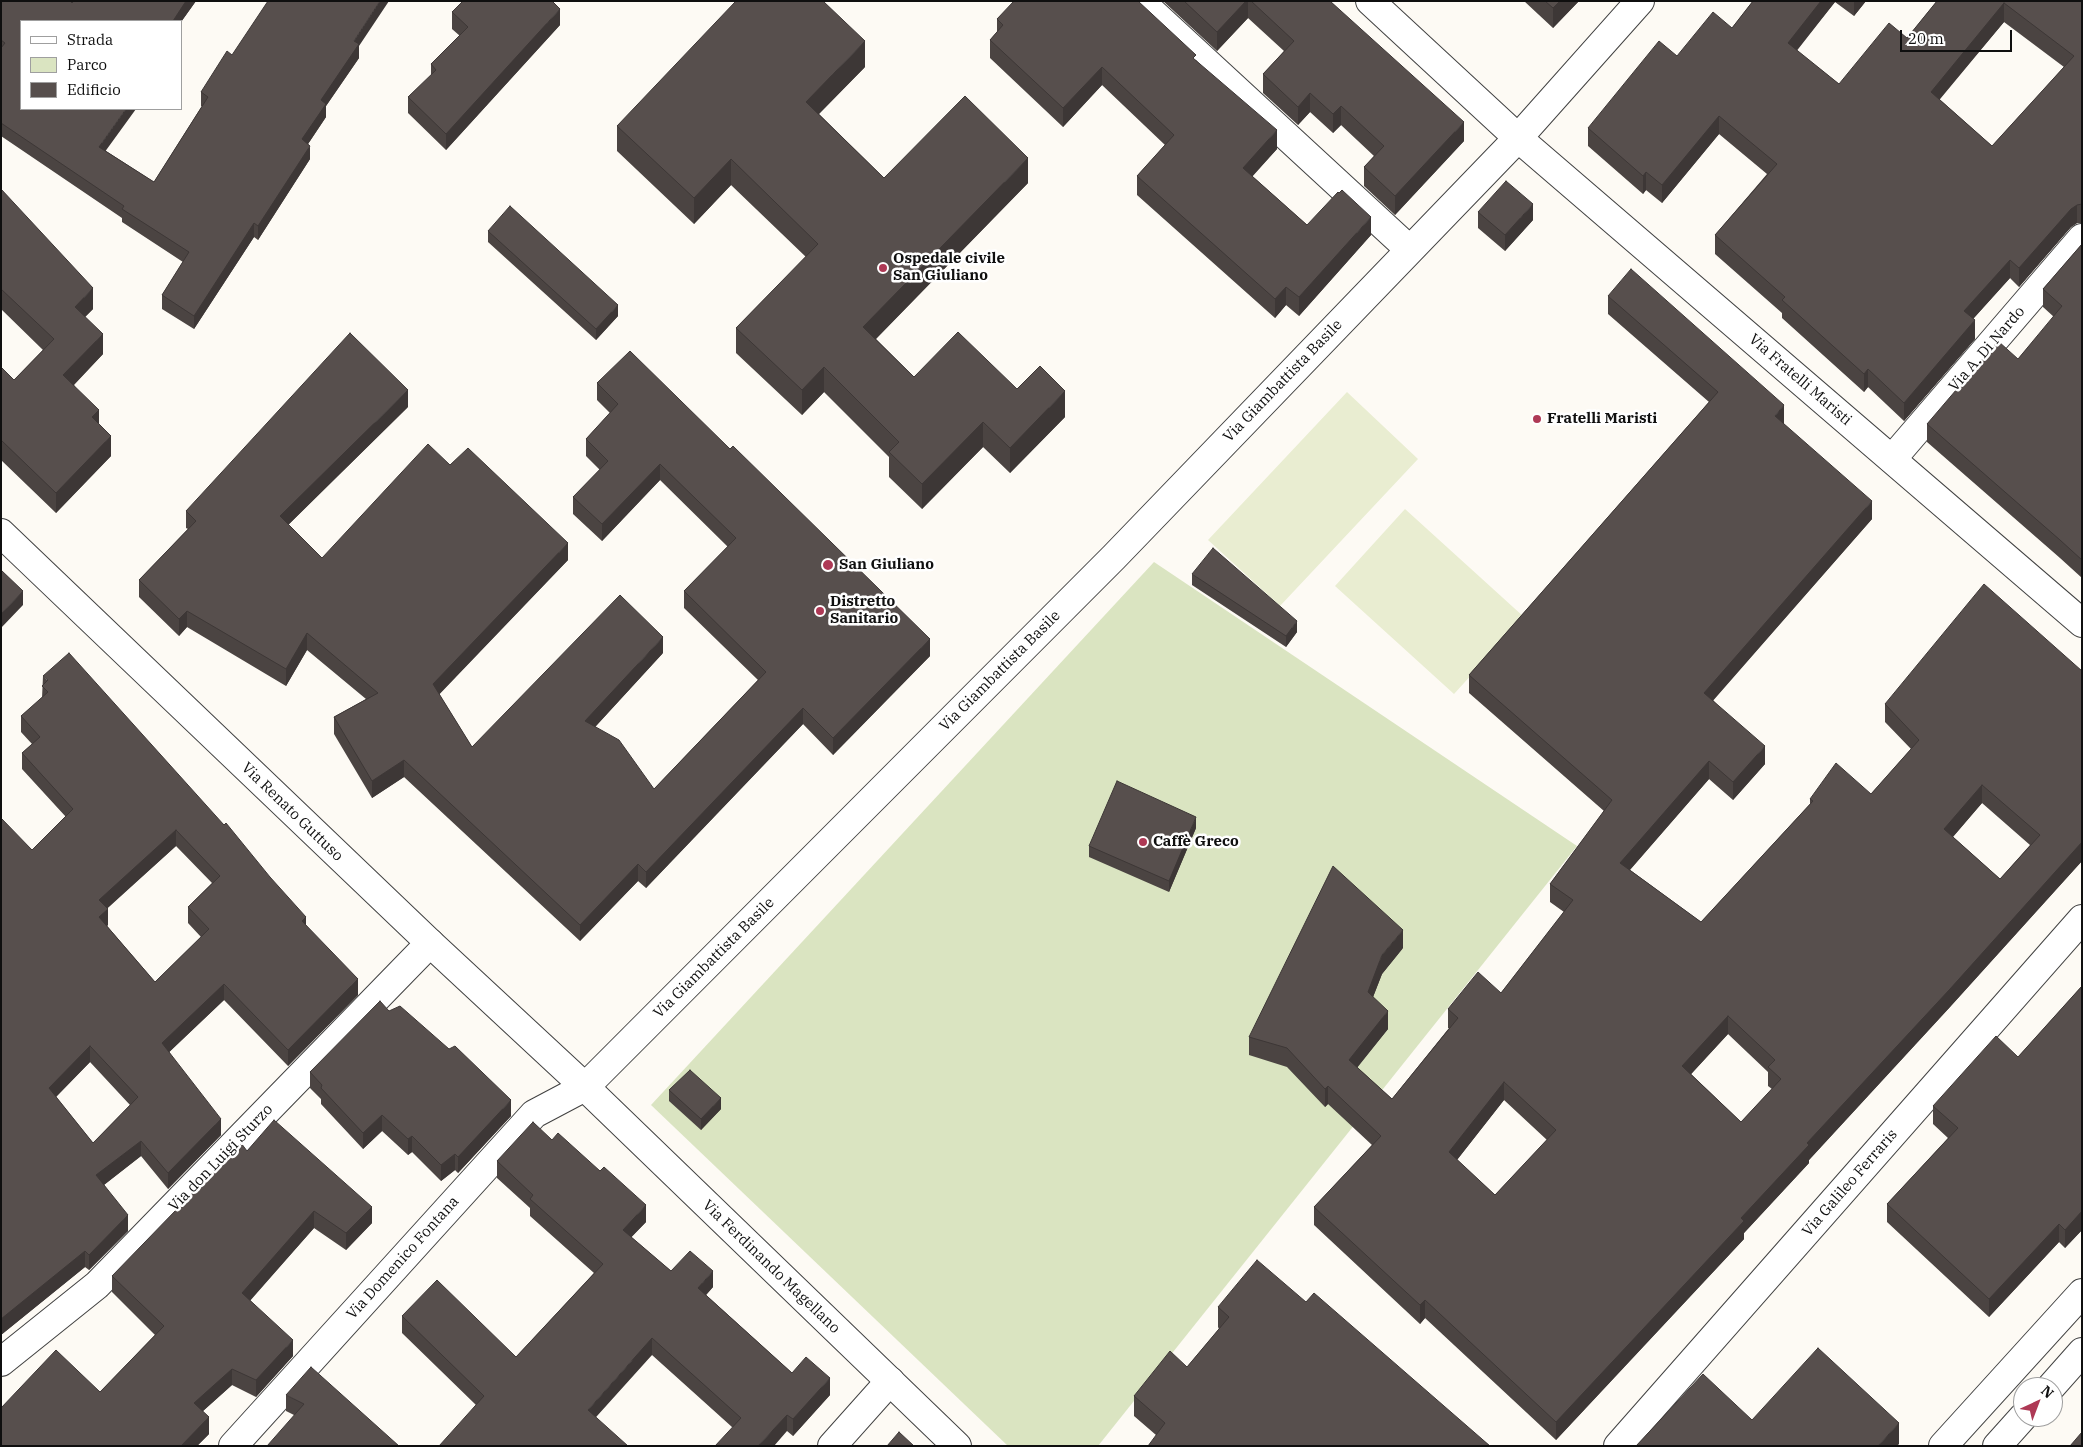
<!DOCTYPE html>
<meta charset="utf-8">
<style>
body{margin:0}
#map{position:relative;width:2083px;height:1447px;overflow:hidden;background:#fdfaf4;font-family:"IBM Plex Serif",serif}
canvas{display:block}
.frame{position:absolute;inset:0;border:2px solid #0f0f0f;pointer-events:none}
.legend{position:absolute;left:20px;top:20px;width:162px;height:90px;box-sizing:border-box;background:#fff;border:1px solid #9f9f9f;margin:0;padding:6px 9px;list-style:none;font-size:15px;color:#0f0f0f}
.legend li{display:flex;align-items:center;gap:10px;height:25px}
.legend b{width:25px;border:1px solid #9f9f9f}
.north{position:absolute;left:2013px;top:1377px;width:50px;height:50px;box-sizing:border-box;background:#fff;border:1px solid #9f9f9f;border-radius:50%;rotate:43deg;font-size:14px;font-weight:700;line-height:20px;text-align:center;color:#0f0f0f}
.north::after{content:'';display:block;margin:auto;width:18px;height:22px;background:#ae3955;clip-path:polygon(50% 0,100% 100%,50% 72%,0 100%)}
.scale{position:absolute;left:1900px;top:30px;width:112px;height:22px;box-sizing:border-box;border:2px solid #0f0f0f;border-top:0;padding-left:6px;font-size:15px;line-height:18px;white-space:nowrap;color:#0f0f0f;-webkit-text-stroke:4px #fff;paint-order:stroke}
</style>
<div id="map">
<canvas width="2083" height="1447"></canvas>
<div class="frame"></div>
<ul class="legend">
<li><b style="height:6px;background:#fff"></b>Strada</li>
<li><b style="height:14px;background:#dae4c1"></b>Parco</li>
<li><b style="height:14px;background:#574f4d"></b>Edificio</li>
</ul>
<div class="north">N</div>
<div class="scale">20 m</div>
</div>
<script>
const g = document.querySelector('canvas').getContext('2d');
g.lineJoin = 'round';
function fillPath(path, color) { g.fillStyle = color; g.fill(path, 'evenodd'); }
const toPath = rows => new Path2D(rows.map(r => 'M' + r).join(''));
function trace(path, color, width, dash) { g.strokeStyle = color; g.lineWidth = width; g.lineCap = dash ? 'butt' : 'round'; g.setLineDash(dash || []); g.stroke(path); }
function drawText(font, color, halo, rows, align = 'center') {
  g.font = font + ' "IBM Plex Serif",serif'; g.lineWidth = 5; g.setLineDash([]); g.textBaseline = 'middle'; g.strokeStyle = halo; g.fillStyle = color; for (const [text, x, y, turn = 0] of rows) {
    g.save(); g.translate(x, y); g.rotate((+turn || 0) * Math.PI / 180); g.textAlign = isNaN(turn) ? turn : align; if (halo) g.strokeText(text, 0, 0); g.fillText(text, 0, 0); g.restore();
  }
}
const green = toPath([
 [1154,562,1577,846,1098,1446,1008,1446,651,1105]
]);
const pitch = toPath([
 [1347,392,1418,459,1280,606,1208,540],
 [1405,509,1524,617,1454,694,1335,586]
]);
const minor = toPath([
 [1140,1,1410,250],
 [1892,459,2082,238],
 [1,1362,97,1285,430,943],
 [2051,1387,2082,1352],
 [233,1446,534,1114,585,1087,1114,557,1518,138,1640,1],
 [832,1446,890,1381],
 [1618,1446,2082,919],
 [1943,1446,2082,1293],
 [1997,1446,2023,1417]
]);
const tertiary = toPath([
 [1370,1,1518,138,2082,623],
 [1,533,430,943,585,1087,957,1446]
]);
const wall = toPath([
 [1,1,72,3,196,1,181,22,181,21,21,21,106,151,154,182,202,106,201,106,201,92,232,55,359,46,359,58,326,106,326,117,308,144,310,159,258,240,254,237,194,329,162,309,162,295,183,262,122,222,122,218,1,136],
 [1163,1,1330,1,1464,141,1395,215,1364,186,1364,167,1374,156,1341,125,1333,133,1310,112,1298,125,1263,93,1263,74,1284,51,1248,18,1217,51],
 [1524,1,1579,1,1553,28],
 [1753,1,1866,1,1854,16,1835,2,1796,50,1839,84,1907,38,1937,1,2082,1,2082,223,2077,223,2071,227,2019,287,2010,278,1973,319,1975,339,1904,421,1868,387,1864,392,1782,318,1782,313,1715,254,1715,235,1767,174,1719,134,1662,203,1646,190,1643,194,1588,146,1588,128,1677,56,1732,28],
 [2004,22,2064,67,1992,146,1939,99],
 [452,12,560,25,446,150,408,113,408,97,431,76,431,64,460,36,452,29],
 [997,19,1196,60,1277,149,1252,176,1307,225,1371,235,1299,316,1286,305,1275,318,1137,195,1137,176,1165,145,1102,85,1063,127,990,58,990,40,997,32],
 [865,67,819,114,884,178,1028,183,876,339,914,377,1017,389,1065,417,1010,473,983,447,922,509,889,477,889,457,824,392,802,415,736,353,736,328,806,257,731,185,694,224,617,151,617,126],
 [1,189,93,309,85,317,103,354,74,385,99,425,111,456,56,513,1,460,1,367,14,380,43,350,1,309],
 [1478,212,1533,220,1505,251,1478,228],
 [488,231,618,316,596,340,488,242],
 [2082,244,2082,578,2060,558,1927,442,1927,424,2018,359,2054,317,2043,307,2043,289],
 [1608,296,1784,423,1784,424,1872,519,1713,700,1765,764,1733,800,1709,779,1630,870,1701,922,1810,804,1810,799,1871,794,1911,749,1885,722,1885,704,2082,671,2082,861,1950,1007,1809,1160,1809,1163,1744,1233,1744,1239,1556,1440,1425,1318,1420,1324,1314,1225,1314,1207,1372,1145,1328,1104,1325,1107,1287,1067,1249,1055,1249,1037,1403,948,1382,974,1373,997,1388,1029,1357,1067,1392,1099,1449,1028,1448,1028,1448,1009,1501,993,1564,912,1550,902,1550,884,1604,811,1469,693,1469,675,1709,402,1608,314],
 [1982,803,2030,845,2000,879,1953,837],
 [1728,1034,1768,1072,1768,1086,1772,1089,1741,1122,1691,1074],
 [1504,1100,1547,1140,1495,1195,1457,1160],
 [597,383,930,656,833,755,803,724,646,888,638,881,580,941,404,777,372,798,334,734,334,717,366,699,307,650,286,686,187,627,179,636,139,597,139,580,188,529,186,528,186,511,408,407,288,525,322,558,450,465,568,560,439,694,472,747,663,653,595,727,654,789,758,680,684,608,684,591,728,547,660,480,602,541,573,514,573,497,600,470,586,456,586,439,610,413,597,400],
 [1192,574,1297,632,1286,647,1192,585],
 [43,676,306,925,358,995,288,1066,224,1000,169,1052,221,1135,168,1189,141,1156,104,1185,128,1231,89,1270,85,1267,1,1335,32,850,66,817,22,769,22,753,32,744,21,732,21,716,42,698],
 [176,846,212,883,188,907,188,923,201,937,155,982,107,926,108,925,107,908],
 [90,1062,130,1105,93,1143,56,1097],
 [1196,828,1169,892,1089,857,1089,846],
 [2082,986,2082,1230,2065,1248,2059,1242,1989,1317,1887,1222,1887,1204,1948,1138,1933,1124,1933,1106,2018,1057],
 [389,1011,511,1116,458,1173,455,1170,441,1181,412,1152,408,1155,382,1131,363,1149,321,1104,321,1099,310,1088,310,1072],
 [669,1090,721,1109,701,1130,669,1101],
 [552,1140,646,1222,631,1237,671,1271,713,1287,706,1295,792,1373,830,1395,793,1436,787,1431,732,1427,652,1355,476,1405,402,1333,402,1316,516,1357,594,1273,530,1216,530,1208,497,1178,497,1161],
 [247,1151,372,1223,346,1250,314,1228,250,1300,293,1356,256,1397,232,1385,203,1411,209,1434,197,1446,1,1446,100,1392,155,1335,112,1292,112,1276],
 [1306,1302,1490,1446,1156,1435,1134,1416,1134,1396,1187,1367,1219,1329,1218,1327,1218,1307],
 [286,1395,399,1446,294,1415,286,1411]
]);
const shadedWall = toPath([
 [186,1,196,1,181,22,181,21,173,21],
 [380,1,389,1,359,46,359,58,326,106,326,117,302,153,302,139,321,100,354,41],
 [1246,1,1248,1,1248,18,1217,51,1217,32],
 [1560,1,1579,1,1553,28,1553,8],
 [1821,1,1835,2,1788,62,1788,43],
 [1854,1,1866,1,1854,16],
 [2004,3,2004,22,1931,110,1931,92],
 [560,9,560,25,446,150,446,134],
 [865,41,865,67,806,127,806,102],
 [1102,67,1102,85,1063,127,1063,108],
 [1310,93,1310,112,1298,125,1298,107],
 [1341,106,1341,125,1333,133,1333,114],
 [126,109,136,109,99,160,99,147],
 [1719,116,1719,134,1662,203,1662,185],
 [1464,122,1464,141,1395,215,1395,196],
 [1277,130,1277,149,1243,187,1243,168],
 [310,146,310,159,258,240,258,226],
 [1028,158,1028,183,863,352,863,327],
 [731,159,731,185,694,224,694,198],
 [1646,172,1646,190,1643,194,1643,176],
 [1533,204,1533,220,1505,251,1505,235],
 [2077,205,2077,223,2071,227,2019,287,2019,268,2071,209],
 [1371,217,1371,235,1299,316,1299,297],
 [254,223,254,237,194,329,194,316],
 [2010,260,2010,278,1964,329,1964,311],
 [1286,287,1286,305,1275,318,1275,299],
 [93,288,93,309,75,327,75,307],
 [618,305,618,316,596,340,596,329],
 [1975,320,1975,339,1904,421,1904,403],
 [103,334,103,354,63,396,63,375],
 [824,367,824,392,802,415,802,390],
 [1868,369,1868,387,1864,392,1864,374],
 [408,390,408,407,280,533,280,516],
 [1065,391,1065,417,1010,473,1010,448],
 [1784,405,1784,423,1775,434,1775,416],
 [99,410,99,430,92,417],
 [983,422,983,447,922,509,922,484],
 [111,436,111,456,56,513,56,493],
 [660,464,660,480,602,541,602,524],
 [1872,501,1872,519,1704,711,1704,693],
 [568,543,568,560,433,701,433,684],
 [23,591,23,605,1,628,1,614],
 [187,611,187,627,179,636,179,619],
 [1297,621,1297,632,1286,647,1286,636],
 [307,633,307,650,286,686,286,669],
 [663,637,663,653,585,738,585,721],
 [930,639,930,656,833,755,833,738],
 [803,708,803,724,646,888,646,872],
 [1765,746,1765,764,1733,800,1733,782],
 [404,760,404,777,372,798,372,781],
 [1709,761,1709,779,1620,881,1620,863],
 [1982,785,1982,803,1944,847,1944,829],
 [1196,817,1196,828,1169,892,1169,881],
 [176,830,176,846,99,916,99,900],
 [2082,842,2082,861,1950,1007,1809,1160,1809,1163,1744,1233,1744,1239,1556,1440,1556,1422,1741,1218,1807,1143],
 [638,864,638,881,580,941,580,925],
 [108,909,108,925,99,933,99,917],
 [306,917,306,933,302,921],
 [1403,930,1403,948,1382,974,1368,1010,1368,992,1382,955],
 [358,979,358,995,288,1066,288,1050],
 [224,984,224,1000,162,1059,162,1043],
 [1388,1011,1388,1029,1349,1078,1349,1060],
 [1728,1016,1728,1034,1682,1084,1682,1066],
 [90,1046,90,1062,49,1104,49,1088],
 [1504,1082,1504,1100,1449,1170,1449,1152],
 [1328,1086,1328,1104,1325,1107,1325,1089],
 [721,1098,721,1109,701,1130,701,1119],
 [511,1100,511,1116,458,1173,458,1157],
 [382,1115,382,1131,363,1149,363,1133],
 [221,1119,221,1135,168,1189,168,1173],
 [412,1136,412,1152,408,1155,408,1139],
 [141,1141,141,1156,96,1191,96,1175],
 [455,1154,455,1170,441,1181,441,1165],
 [646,1205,646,1222,623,1246,623,1230],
 [372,1207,372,1223,346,1250,346,1233],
 [314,1211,314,1228,242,1310,242,1293],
 [2082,1211,2082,1230,2065,1248,2065,1230],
 [128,1215,128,1231,89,1270,89,1255],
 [2059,1224,2059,1242,1989,1317,1989,1299],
 [85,1251,85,1267,1,1335,1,1319],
 [713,1271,713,1287,698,1304,698,1288],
 [1425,1300,1425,1318,1420,1324,1420,1305],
 [652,1338,652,1355,588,1426,588,1410],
 [293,1340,293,1356,256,1397,256,1380],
 [232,1369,232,1385,194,1419,194,1403],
 [830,1378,830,1395,793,1436,793,1419],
 [787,1415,787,1431,774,1446,758,1446],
 [209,1417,209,1434,197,1446,181,1446],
 [1899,1423,1899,1444,1897,1446,1878,1446]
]);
const building = toPath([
 [1,1,70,1,72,3,74,1,186,1,173,21,21,21,21,109,126,109,99,147,154,182,208,97,201,92,227,51,232,55,268,1,380,1,354,41,359,44,321,100,326,104,302,139,310,146,258,226,254,223,194,316,162,295,189,252,122,209,124,206,1,123,1,48,5,43,1,40,1,1],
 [463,1,552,1,560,9,446,134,408,97,436,70,431,64,468,27,452,12,463,1],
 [736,1,823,1,865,41,806,102,884,178,965,96,1028,158,863,327,914,377,958,332,1017,389,1040,366,1065,391,1010,448,983,422,922,484,889,452,899,442,824,367,802,390,736,328,818,244,731,159,694,198,617,126,736,1],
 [1014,1,1138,1,1196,55,1193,58,1277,130,1243,168,1307,225,1338,192,1339,193,1342,190,1371,217,1299,297,1286,287,1275,299,1137,176,1174,135,1102,67,1063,108,990,40,1003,25,997,19,1014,1],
 [1184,1,1246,1,1217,32,1184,1],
 [1251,1,1330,1,1464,122,1395,196,1364,167,1384,146,1341,106,1333,114,1310,93,1298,107,1263,74,1294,41,1251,1],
 [1545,1,1560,1,1553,8,1545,1],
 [1753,1,1821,1,1788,43,1839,84,1889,23,1907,38,1937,1,2082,1,2082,204,2077,205,2071,209,2019,268,2010,260,1964,311,1975,320,1904,403,1868,369,1864,374,1782,300,1785,297,1715,235,1777,164,1719,116,1662,185,1646,172,1643,176,1588,128,1659,41,1677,56,1713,12,1732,28,1753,1],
 [2004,3,2074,56,1992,146,1931,92,2004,3],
 [1506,181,1533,204,1505,235,1478,212,1506,181],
 [1,189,93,288,75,307,103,334,63,375,99,410,92,417,111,436,56,493,1,440,1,367,14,380,54,339,1,289,1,189],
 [510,206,618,305,596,329,488,231,510,206],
 [2082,244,2082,560,2060,540,1927,424,1998,341,2018,359,2062,306,2043,289,2082,244],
 [1631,269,1784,405,1775,416,1872,501,1704,693,1765,746,1733,782,1709,761,1620,863,1701,922,1813,801,1810,799,1836,763,1871,794,1919,740,1885,704,1984,584,2082,671,2082,842,1950,989,1807,1143,1809,1145,1741,1218,1744,1221,1556,1422,1425,1300,1420,1305,1314,1207,1381,1136,1328,1086,1325,1089,1287,1048,1249,1037,1333,866,1403,930,1382,955,1368,992,1388,1011,1349,1060,1392,1099,1458,1018,1448,1009,1478,972,1501,993,1573,900,1550,884,1612,800,1469,675,1718,392,1608,296,1631,269],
 [1982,785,2040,835,2000,879,1944,829,1982,785],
 [1728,1016,1775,1060,1768,1067,1781,1079,1741,1122,1682,1066,1728,1016],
 [1504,1082,1556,1130,1495,1195,1449,1152,1504,1082],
 [350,333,408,390,280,516,322,558,428,444,450,465,468,448,568,543,433,684,472,747,620,595,663,637,585,721,619,740,654,789,766,672,684,591,736,538,660,464,602,524,573,497,608,461,586,439,618,404,597,383,630,351,730,449,733,446,930,639,833,738,803,708,646,872,638,864,580,925,404,760,372,781,334,717,378,693,307,633,286,669,187,611,179,619,139,580,196,521,186,511,350,333],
 [1213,548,1297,621,1286,636,1192,574,1213,548],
 [1,570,23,591,1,614,1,570],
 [69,653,224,825,226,823,270,877,306,917,302,921,358,979,288,1050,224,984,162,1043,221,1119,168,1173,141,1141,96,1175,128,1215,89,1255,85,1251,1,1319,1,818,32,850,73,809,22,753,40,737,21,716,48,692,42,686,48,680,43,676,69,653],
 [176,830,220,876,188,907,209,929,155,982,99,917,108,909,99,900,176,830],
 [90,1046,138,1097,93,1143,49,1088,90,1046],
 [1117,781,1196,817,1169,881,1089,846,1117,781],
 [2082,986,2082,1211,2065,1230,2059,1224,1989,1299,1887,1204,1958,1128,1933,1106,1996,1036,2018,1057,2082,986],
 [380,1001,389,1011,400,1006,449,1049,455,1046,511,1100,458,1157,455,1154,441,1165,412,1136,408,1139,382,1115,363,1133,321,1088,322,1085,310,1072,380,1001],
 [690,1070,721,1098,701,1119,669,1090,690,1070],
 [274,1120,372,1207,346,1233,314,1211,242,1293,293,1340,256,1380,232,1369,194,1403,209,1417,181,1446,1,1446,1,1408,56,1350,100,1392,164,1326,112,1276,241,1143,247,1151,274,1120],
 [533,1122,552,1140,558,1133,600,1171,604,1167,646,1205,623,1230,671,1271,690,1251,713,1271,698,1288,792,1373,806,1357,830,1378,793,1419,787,1415,758,1446,715,1446,741,1418,652,1338,588,1410,628,1446,439,1446,484,1396,402,1316,437,1280,516,1357,603,1264,530,1199,533,1195,497,1161,533,1122],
 [1257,1260,1306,1302,1314,1293,1490,1446,1148,1446,1165,1423,1134,1396,1170,1351,1187,1367,1229,1317,1218,1307,1257,1260],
 [1818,1348,1899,1423,1878,1446,1636,1446,1703,1374,1752,1420,1818,1348],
 [311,1367,399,1446,267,1446,304,1404,286,1395,311,1367],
 [899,1432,914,1446,887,1446,899,1432],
 [2082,1432,2082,1446,2070,1446,2082,1432]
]);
const markers = [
 [883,268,5,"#ae3955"],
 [1537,419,5,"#ae3955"],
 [828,565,6,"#ae3955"],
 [820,611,5,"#ae3955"],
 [1143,842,5,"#ae3955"]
];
const poiNames = [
 ["Ospedale civile",893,259],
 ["San Giuliano",893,276],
 ["Fratelli Maristi",1547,419],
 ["San Giuliano",839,565],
 ["Distretto",830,602],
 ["Sanitario",830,619],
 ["Caffè Greco",1153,842]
];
const streetNames = [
 ["Via A. Di Nardo",1987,349,-49],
 ["Via Fratelli Maristi",1800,380,41],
 ["Via Giambattista Basile",1283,381,-46],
 ["Via Giambattista Basile",1000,671,-45],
 ["Via Renato Guttuso",292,812,44],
 ["Via Giambattista Basile",714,958,-45],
 ["Via don Luigi Sturzo",221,1158,-46],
 ["Via Galileo Ferraris",1850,1183,-49],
 ["Via Domenico Fontana",403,1258,-48],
 ["Via Ferdinando Magellano",771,1267,44]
];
fillPath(green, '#dae4c1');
fillPath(pitch, '#e9edd1');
trace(minor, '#424242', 30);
trace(tertiary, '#424242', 30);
trace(minor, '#fff', 28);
trace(tertiary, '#fff', 28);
fillPath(wall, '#4b4442');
fillPath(shadedWall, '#3d3736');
fillPath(building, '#574f4d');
trace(building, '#3d3736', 1);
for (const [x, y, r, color] of markers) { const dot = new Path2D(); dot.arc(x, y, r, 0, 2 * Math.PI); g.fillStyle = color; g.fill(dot); trace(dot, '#fff', 2); }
drawText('bold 15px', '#0f0f0f', '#fff', poiNames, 'left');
drawText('15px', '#0f0f0f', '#fff', streetNames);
</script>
